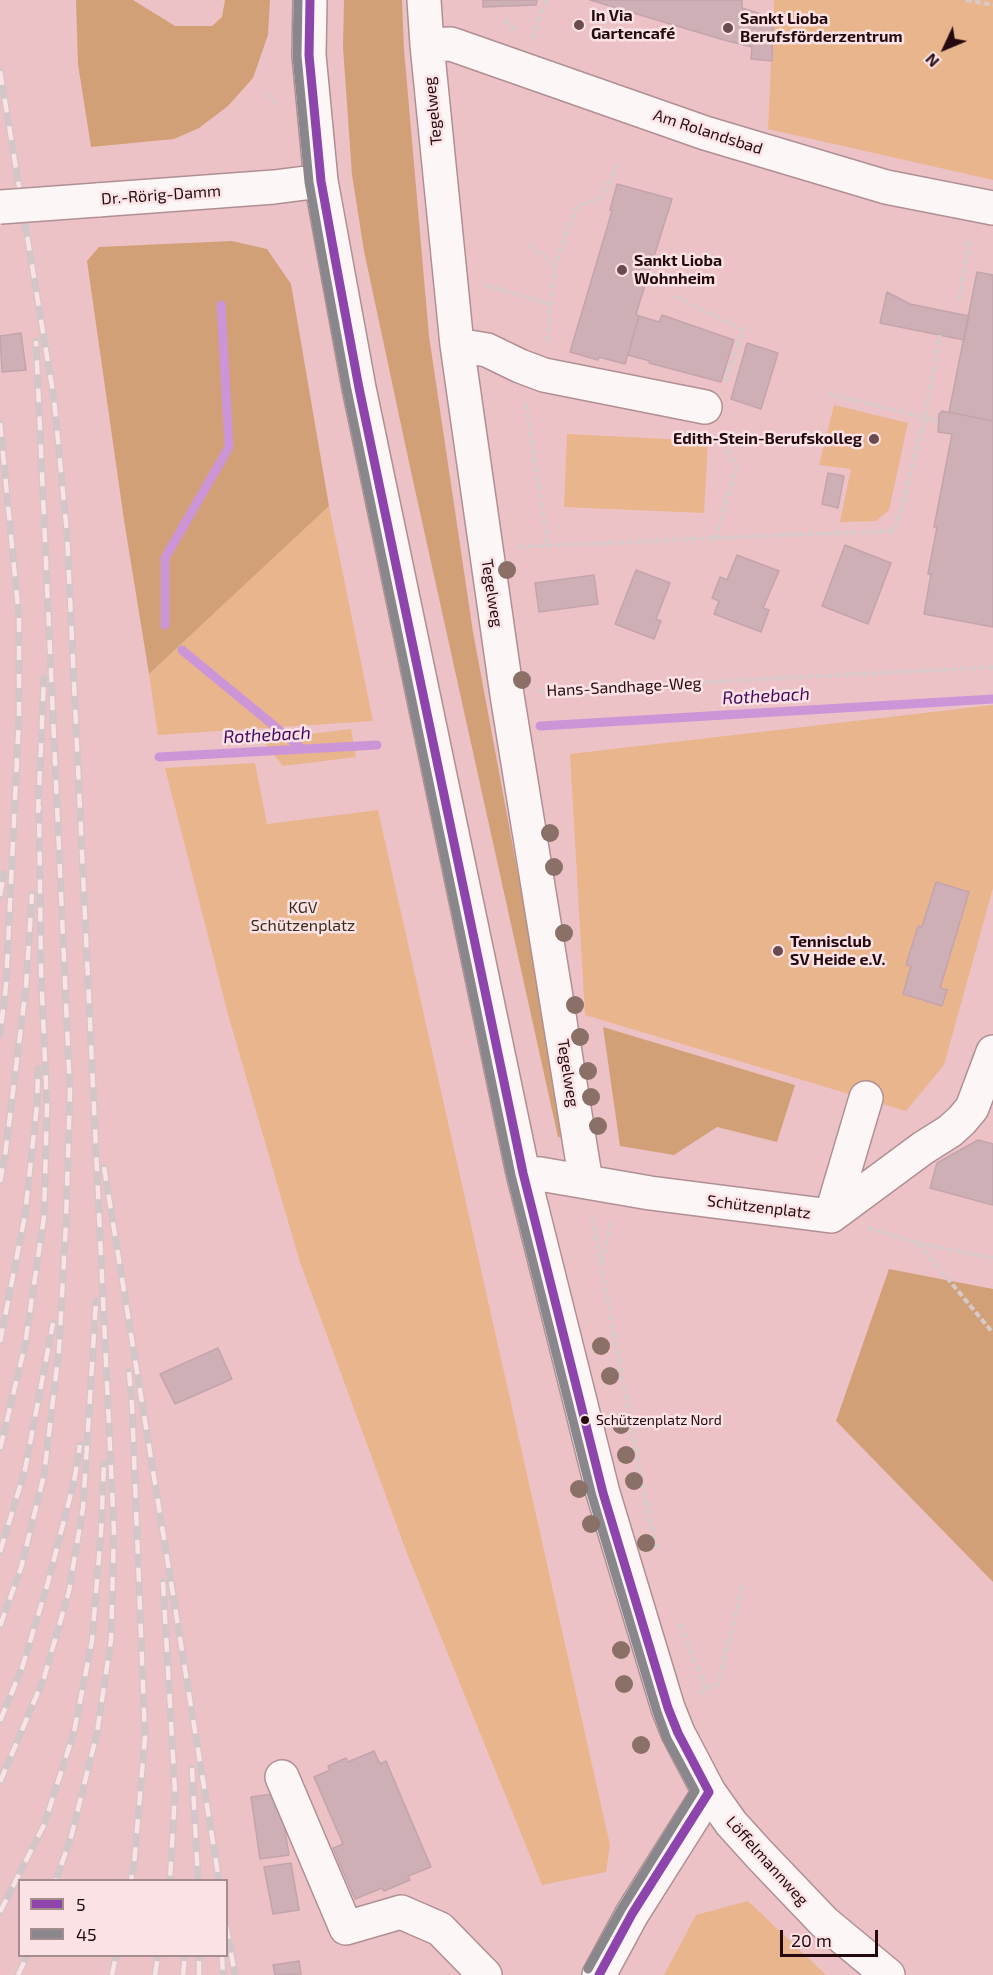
<!DOCTYPE html>
<meta charset="utf-8">
<style>
body{margin:0}
#map{position:relative;width:993px;height:1975px;overflow:hidden;background:#ecc2c6;font-family:"Exo 2",sans-serif}
canvas{display:block}
.legend{position:absolute;left:18px;top:1879px;width:210px;height:78px;box-sizing:border-box;background:#fbe2e4;border:2px solid #a58c8f;margin:0;padding:8px 10px;list-style:none;font-size:18px;color:#250b0f}
.legend li{display:flex;align-items:center;gap:12px;height:30px}
.legend b{width:30px;border:2px solid #a58c8f}
.north{position:absolute;left:915px;top:18px;width:60px;height:60px;-webkit-text-stroke:4px #fbe2e4;paint-order:stroke;rotate:226deg;font-size:16px;font-weight:700;line-height:24px;text-align:center;color:#250b0f}
.north::after{content:'';display:block;margin:auto;width:21px;height:27px;background:#250b0f;clip-path:polygon(50% 0,100% 100%,50% 72%,0 100%)}
.scale{position:absolute;left:780px;top:1930px;width:98px;height:27px;box-sizing:border-box;border:3px solid #250b0f;border-top:0;padding-left:8px;font-size:18px;line-height:21px;white-space:nowrap;color:#250b0f;-webkit-text-stroke:4px #fbe2e4;paint-order:stroke}
</style>
<div id="map">
<canvas width="993" height="1975"></canvas>
<ul class="legend">
<li><b style="height:8px;background:#8e44ad"></b>5</li>
<li><b style="height:8px;background:#89878b"></b>45</li>
</ul>
<div class="north">N</div>
<div class="scale">20 m</div>
</div>
<script>
const g = document.querySelector('canvas').getContext('2d');
g.lineJoin = 'round';
function fillPath(path, color) { g.fillStyle = color; g.fill(path, 'evenodd'); }
const toPath = rows => new Path2D(rows.map(r => 'M' + r).join(''));
function trace(path, color, width, dash) { g.strokeStyle = color; g.lineWidth = width; g.lineCap = dash ? 'butt' : 'round'; g.setLineDash(dash || []); g.stroke(path); }
function drawText(font, color, halo, rows, align = 'center') {
  g.font = font + ' "Exo 2",sans-serif'; g.lineWidth = 5; g.setLineDash([]); g.textBaseline = 'middle'; g.strokeStyle = halo; g.fillStyle = color; for (const [text, x, y, turn = 0] of rows) {
    g.save(); g.translate(x, y); g.rotate((+turn || 0) * Math.PI / 180); g.textAlign = isNaN(turn) ? turn : align; if (halo) g.strokeText(text, 0, 0); g.fillText(text, 0, 0); g.restore();
  }
}
const green = toPath([
 [774,0,993,0,993,180,768,129],
 [834,405,908,423,889,510,876,521,840,522,851,469,819,465],
 [567,434,708,441,704,513,564,507],
 [329,506,373,721,158,735,149,674],
 [993,705,993,888,944,1065,906,1111,585,1015,570,754],
 [351,729,356,757,283,766,262,740],
 [255,763,267,824,378,810,610,1845,606,1872,542,1885,408,1556,299,1259,229,1018,165,768],
 [748,1901,826,1975,664,1975,696,1915]
]);
const forest = toPath([
 [76,0,133,0,175,26,212,26,222,17,225,0,270,0,268,35,253,78,228,106,199,128,174,139,91,147,78,64],
 [344,0,402,0,404,49,429,336,473,632,567,1138,558,1137,410,467,364,251,352,175,343,47],
 [232,241,267,249,291,284,329,506,149,674,124,520,87,261,99,247],
 [603,1027,795,1085,777,1142,717,1127,674,1155,620,1146],
 [889,1269,993,1289,993,1582,836,1421]
]);
const stream = toPath([
 [165,625,165,558,229,447,221,305],
 [182,650,301,748],
 [540,726,993,699],
 [159,757,377,745]
]);
const building = toPath([
 [483,0,537,0,536,5,483,7,483,0],
 [590,0,742,0,742,8,773,18,772,61,751,59,752,47,724,40,590,0],
 [617,184,672,199,636,314,639,316,625,364,599,357,598,360,570,352,612,211,610,210,617,184],
 [977,272,993,275,993,421,949,412,977,272],
 [887,292,910,304,969,316,964,340,880,323,887,292],
 [662,315,734,340,721,382,649,363,650,361,628,355,639,316,659,322,662,315],
 [21,333,26,370,2,372,0,336,21,333],
 [747,343,778,353,761,409,731,399,747,343],
 [942,411,993,421,993,627,924,614,931,574,928,574,937,527,934,527,952,434,938,432,939,414,942,411],
 [828,473,844,476,838,508,822,504,828,473],
 [845,545,891,563,868,624,822,606,845,545],
 [737,555,779,571,763,608,769,610,761,632,714,614,719,601,712,598,720,577,727,580,737,555],
 [636,570,670,583,656,619,661,621,654,639,615,624,636,570],
 [594,575,598,604,539,612,535,583,594,575],
 [936,882,969,892,940,988,947,990,942,1006,903,994,911,966,906,965,918,926,922,927,936,882],
 [978,1140,993,1144,993,1205,930,1188,937,1163,978,1140],
 [218,1348,232,1379,175,1404,160,1374,218,1348],
 [374,1751,380,1764,386,1761,431,1867,408,1876,410,1880,384,1891,382,1888,355,1899,333,1848,343,1844,314,1777,330,1770,328,1766,346,1758,348,1762,374,1751],
 [279,1793,289,1855,260,1859,251,1797,279,1793],
 [291,1863,299,1910,273,1914,264,1867,291,1863],
 [299,1961,301,1974,275,1975,273,1965,299,1961]
]);
const path = toPath([
 [966,0,993,5],
 [504,20,516,31],
 [532,39,546,0],
 [266,93,279,107],
 [529,245,555,265],
 [485,285,550,304],
 [674,296,743,330,725,383],
 [959,300,970,238],
 [547,342,555,265,577,206,599,199,619,164],
 [829,394,938,421],
 [526,404,548,546],
 [715,539,737,468,720,436],
 [519,547,780,535,895,531,925,418,940,335],
 [538,691,993,667],
 [592,1217,647,1508,657,1548],
 [868,1228,918,1243,993,1258],
 [918,1243,993,1333],
 [602,1263,611,1220],
 [680,1624,706,1690],
 [699,1694,718,1684,743,1584]
]);
const minor = toPath([
 [310,0,309,55,321,181,359,388,523,1173,603,1493,668,1708,678,1733,709,1792,731,1823,759,1854,824,1922,888,1975],
 [424,0,427,45,457,345,507,695,586,1182],
 [427,45,451,44,705,133,886,187,993,208],
 [97,200,274,187,321,181],
 [457,345,487,350,520,366,544,375,705,407],
 [523,1173,540,1174,650,1193,831,1216,923,1148,950,1131,962,1120,972,1108,993,1052],
 [831,1216,866,1098],
 [282,1777,346,1928,401,1912,440,1929,485,1975],
 [599,1975,632,1914,709,1792]
]);
const rail = toPath([
 [0,71,54,399,67,534,114,1532,111,1640,97,1733,71,1837,56,1880],
 [0,423,19,618,19,717,6,986,0,1035],
 [38,813,44,678],
 [0,896,4,874],
 [104,1167,219,1880],
 [0,1182,5,1156,26,987,32,894],
 [0,1342,25,1215,37,1105,38,1069],
 [129,1372,132,1405,145,1737,134,1865,131,1880],
 [0,1449,25,1345,44,1217,47,1106,41,970,39,806],
 [0,1552,25,1470,53,1323],
 [163,1582,175,1792,170,1880],
 [0,1626,21,1568,44,1475,59,1350,66,1222,70,1092,36,341],
 [0,1721,22,1668,47,1586,74,1482,80,1445],
 [192,1768,198,1880],
 [0,1782,44,1678,69,1591,83,1508,96,1301],
 [0,1912,44,1825,74,1732,92,1641,101,1533,104,1464],
 [226,1925,235,1975],
 [222,1956,223,1975],
 [18,1975,27,1956],
 [112,1975,116,1956],
 [155,1975,158,1956],
 [183,1975,185,1956],
 [199,1975,199,1956]
]);
const minorBridge = toPath([
 [0,207,97,200]
]);
const bus1 = toPath([
 [310,0,309,55,321,181,334,253,359,388,523,1173,603,1493,668,1708,678,1733,709,1792],
 [599,1975,632,1914,709,1792]
]);
const bus2 = toPath([
 [298,0,297,56,309,182,322,255,347,390,511,1175,592,1496,657,1712,667,1739,695,1791,622,1908,588,1969]
]);
const trees = [
 [507,570],
 [522,680],
 [550,833],
 [554,867],
 [564,933],
 [575,1005],
 [580,1037],
 [588,1071],
 [591,1097],
 [598,1126],
 [601,1346],
 [610,1376],
 [621,1425],
 [626,1455],
 [634,1481],
 [579,1489],
 [591,1524],
 [646,1543],
 [621,1650],
 [624,1684],
 [641,1745]
];
const markers = [
 [579,25,6,"#6b4b4f"],
 [728,28,6,"#6b4b4f"],
 [622,270,6,"#6b4b4f"],
 [874,439,6,"#6b4b4f"],
 [778,951,6,"#6b4b4f"],
 [585,1420,5,"#250b0f"]
];
const busNames = [
 ["Schützenplatz Nord",596,1420]
];
const poiNames = [
 ["In Via",591,16],
 ["Gartencafé",591,34],
 ["Sankt Lioba",740,19],
 ["Berufsförderzentrum",740,37],
 ["Sankt Lioba",634,261],
 ["Wohnheim",634,279],
 ["Edith-Stein-Berufskolleg",862,439,"right"],
 ["Tennisclub",790,942],
 ["SV Heide e.V.",790,960]
];
const streetNames = [
 ["Tegelweg",433,111,-96],
 ["Am Rolandsbad",708,132,18],
 ["Dr.-Rörig-Damm",161,195,-4],
 ["Tegelweg",492,593,81],
 ["Hans-Sandhage-Weg",624,687,-3],
 ["Tegelweg",568,1073,81],
 ["Schützenplatz",759,1207,7],
 ["Löffelmannweg",767,1861,48]
];
const parkNames = [
 ["KGV",303,908],
 ["Schützenplatz",303,926]
];
const waterNames = [
 ["Rothebach",766,696,-3],
 ["Rothebach",267,735,-3]
];
fillPath(green, '#e9b58c');
fillPath(forest, '#d2a076');
trace(stream, '#cb95d8', 9);
fillPath(building, '#cfafb6');
trace(building, '#c4a4ac', 1.5);
trace(minor, '#b08f93', 36);
trace(path, '#d7cacb', 4, [6, 3]);
trace(minor, '#fcf6f6', 33);
trace(rail, '#d2c6c8', 7);
trace(rail, '#fbe2e4', 4.5, [14]);
trace(minorBridge, '#b08f93', 36, []);
trace(minorBridge, '#fcf6f6', 33);
trace(bus1, '#8e44ad', 9);
trace(bus2, '#89878b', 9);
g.fillStyle = '#8a7067';
for (const [x, y] of trees) { g.beginPath(); g.arc(x, y, 9, 0, 2 * Math.PI); g.fill(); }
for (const [x, y, r, color] of markers) { const dot = new Path2D(); dot.arc(x, y, r, 0, 2 * Math.PI); g.fillStyle = color; g.fill(dot); trace(dot, '#fbe2e4', 2); }
drawText('14px', '#250b0f', '#fbe2e4', busNames, 'left');
drawText('bold 16px', '#250b0f', '#fbe2e4', poiNames, 'left');
drawText('16px', '#250b0f', '#fbe2e4', streetNames);
drawText('16px', '#3a2c1a', '#fbe2e4', parkNames);
drawText('italic 18px', '#450860', '#fbe2e4', waterNames);
</script>
